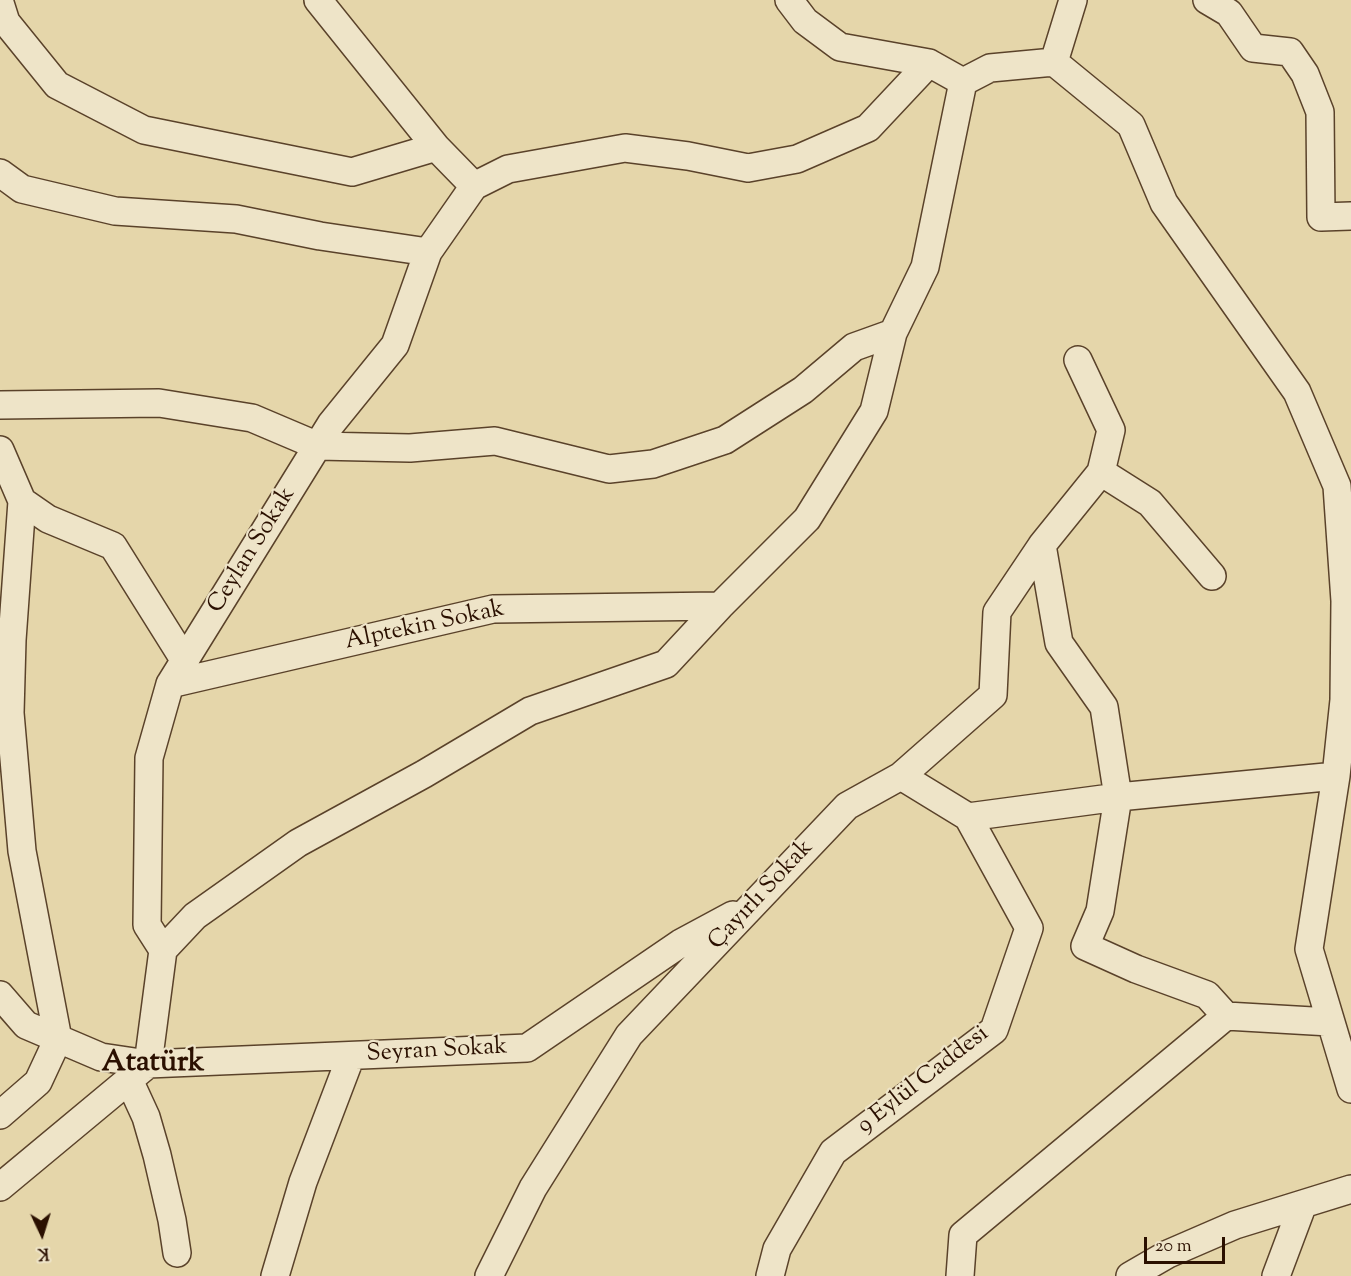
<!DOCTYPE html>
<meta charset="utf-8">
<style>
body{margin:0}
#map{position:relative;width:1351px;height:1276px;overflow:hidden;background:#e5d6aa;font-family:"Sorts Mill Goudy",serif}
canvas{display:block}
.north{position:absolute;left:12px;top:1204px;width:60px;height:60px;-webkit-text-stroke:4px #eee4c8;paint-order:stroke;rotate:176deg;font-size:16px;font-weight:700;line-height:24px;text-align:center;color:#2b1000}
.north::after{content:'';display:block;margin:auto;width:21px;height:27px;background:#2b1000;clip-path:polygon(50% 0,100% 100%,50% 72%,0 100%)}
.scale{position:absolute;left:1144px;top:1237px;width:81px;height:27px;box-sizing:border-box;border:3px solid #2b1000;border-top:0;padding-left:8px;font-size:18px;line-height:21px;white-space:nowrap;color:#2b1000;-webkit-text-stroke:4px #eee4c8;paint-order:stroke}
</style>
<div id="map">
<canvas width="1351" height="1276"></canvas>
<div class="north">K</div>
<div class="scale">20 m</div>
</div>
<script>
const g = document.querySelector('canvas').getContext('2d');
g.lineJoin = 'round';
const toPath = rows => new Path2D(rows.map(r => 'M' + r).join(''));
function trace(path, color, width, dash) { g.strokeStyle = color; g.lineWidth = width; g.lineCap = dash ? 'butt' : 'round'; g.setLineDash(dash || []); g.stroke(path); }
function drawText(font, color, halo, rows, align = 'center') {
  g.font = font + ' "Sorts Mill Goudy",serif'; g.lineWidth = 4.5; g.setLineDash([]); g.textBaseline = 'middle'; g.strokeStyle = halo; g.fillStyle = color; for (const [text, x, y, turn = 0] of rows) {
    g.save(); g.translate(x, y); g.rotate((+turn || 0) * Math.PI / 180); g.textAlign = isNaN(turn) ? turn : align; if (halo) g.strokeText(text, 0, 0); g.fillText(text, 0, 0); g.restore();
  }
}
const minor = toPath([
 [318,0,436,147,474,186,508,169,625,148,688,156,748,168,797,159,868,128,929,63],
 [789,0,805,21,840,47,929,63,963,82,990,68,1054,62,1131,125,1164,203,1297,392,1337,486,1345,601,1344,700,1336,776,1309,949,1351,1089],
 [1207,0,1229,13,1253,48,1290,52,1305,74,1320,112,1321,217,1351,216],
 [0,3,6,22,57,85,144,130,352,172,436,147],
 [1054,62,1073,0],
 [0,173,22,189,115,211,236,219,320,236,428,252],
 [1078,360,1111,430,1101,472,1042,545,1059,643,1104,707,1118,797,1100,911,1085,946,1136,969,1207,995,1226,1016,1330,1022],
 [0,405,159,403,252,418,318,446,410,448,495,441,609,469,653,464,725,440,803,390,854,347,893,333],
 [0,450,22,501,48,519,113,546,185,661],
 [1101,472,1150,503,1212,576],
 [22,501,12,640,10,713,22,851,58,1039],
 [170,684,493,609,720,606],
 [968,817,1118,797,1336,776],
 [163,950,147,925,149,758,170,684,331,424,395,345,428,252,474,186],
 [0,995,26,1025,101,1057,148,1064,527,1048,681,943,733,915],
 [148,1064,163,950,195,916,298,843,424,774,530,711,666,664,720,606,807,519,874,411,893,333,925,267,963,82],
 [129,1080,146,1117,157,1155,172,1220,177,1253],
 [0,1115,38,1082,58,1039],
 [0,1187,148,1064],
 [275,1276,303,1182,351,1056],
 [489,1276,533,1188,629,1035,847,806,901,776,993,695,997,612,1042,545],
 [770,1276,777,1249,833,1152,994,1030,1029,928,968,817,901,776],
 [960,1276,963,1235,1226,1016],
 [1130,1276,1168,1254,1235,1225,1351,1189],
 [1276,1276,1303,1204]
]);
const streetNames = [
 ["Ceylan Sokak",253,551,-58],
 ["Alptekin Sokak",425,627,-12],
 ["Çayırlı Sokak",762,896,-47],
 ["Seyran Sokak",437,1052,-3],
 ["9 Eylül Caddesi",924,1081,-38]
];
const districtNames = [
 ["Atatürk",153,1065]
];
trace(minor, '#5a422a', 30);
trace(minor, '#eee4c8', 27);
drawText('24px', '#2b1000', '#eee4c8', streetNames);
drawText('bold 30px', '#2b1000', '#eee4c8', districtNames);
</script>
